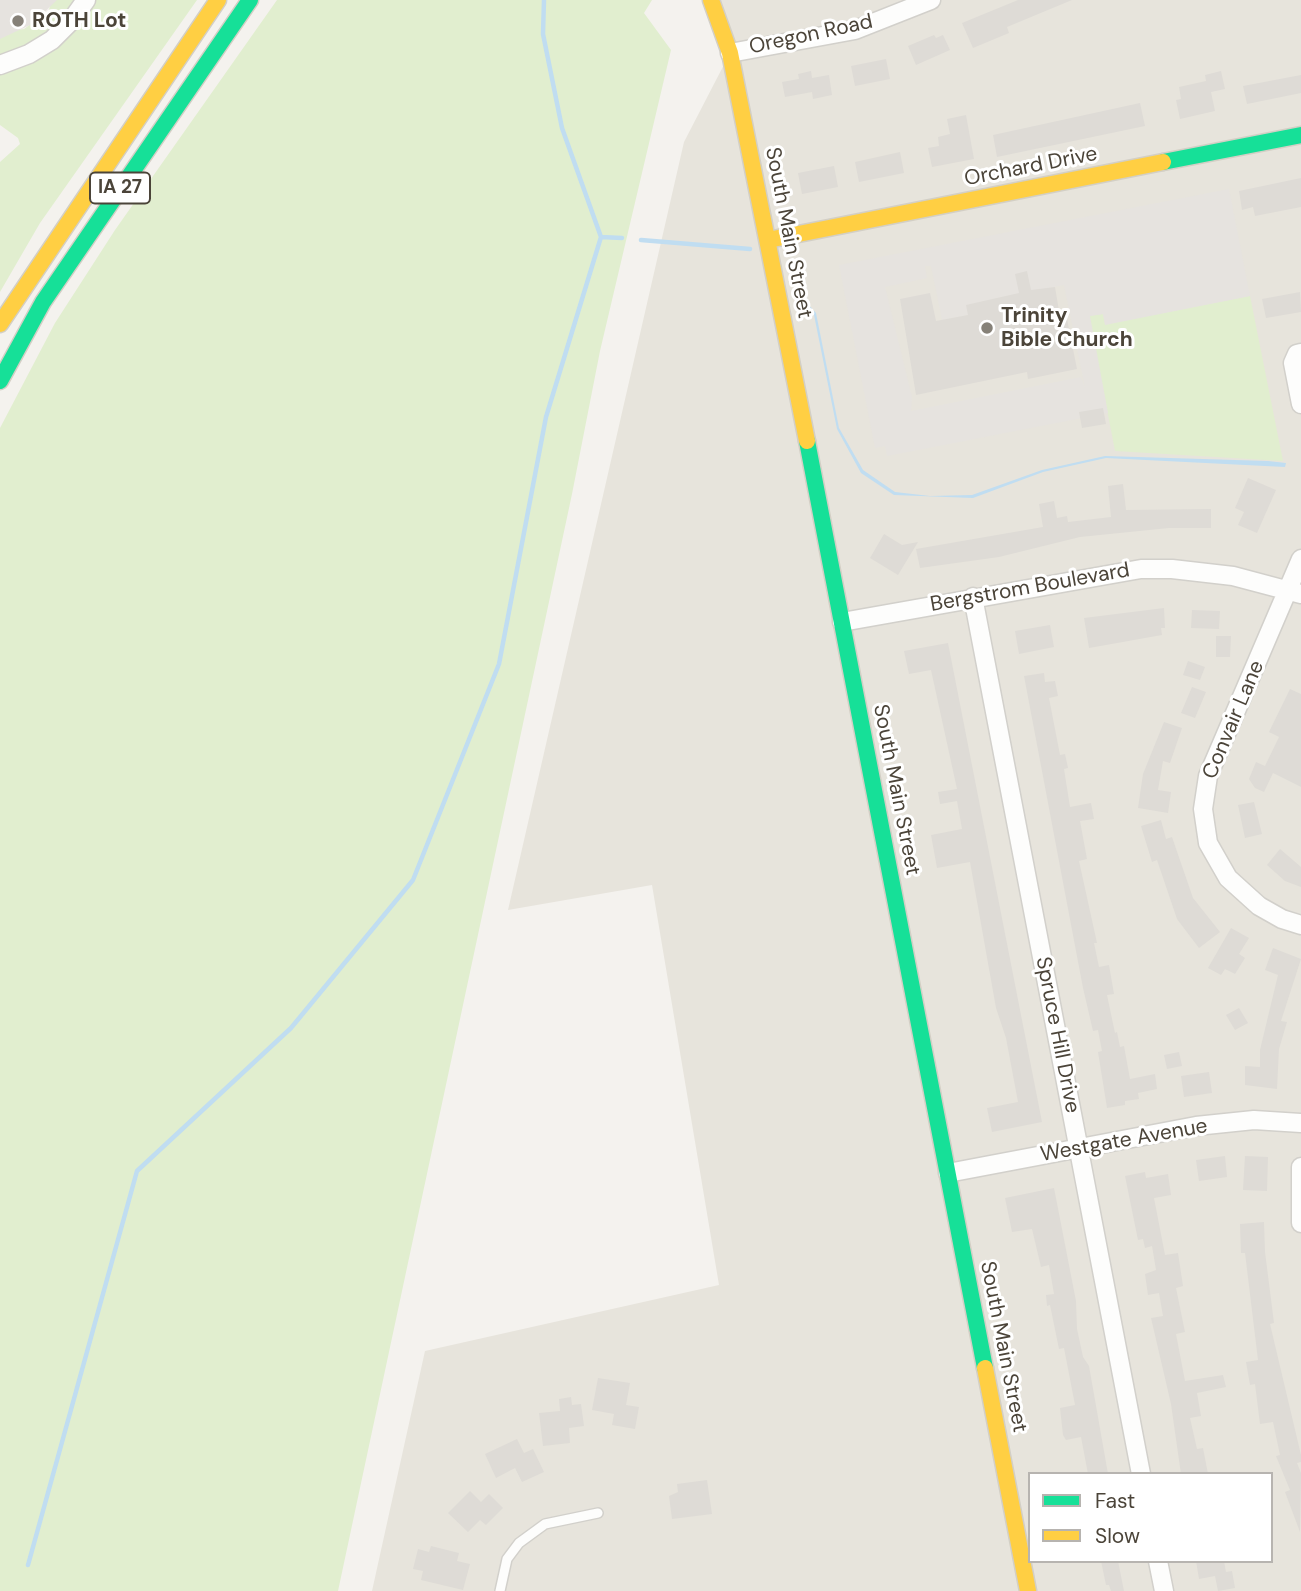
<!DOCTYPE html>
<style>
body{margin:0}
#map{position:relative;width:1301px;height:1591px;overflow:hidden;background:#f4f2ee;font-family:"DM Sans",sans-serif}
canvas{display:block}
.legend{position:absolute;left:1028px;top:1472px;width:245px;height:91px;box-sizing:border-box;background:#fff;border:2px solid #b7b4b0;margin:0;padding:9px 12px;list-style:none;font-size:21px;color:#4b4439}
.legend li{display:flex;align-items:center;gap:14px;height:35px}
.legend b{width:35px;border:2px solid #b7b4b0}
</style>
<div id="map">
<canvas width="1301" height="1591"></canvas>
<ul class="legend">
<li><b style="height:9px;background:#16e098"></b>Fast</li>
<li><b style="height:9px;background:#ffcf43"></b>Slow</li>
</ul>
</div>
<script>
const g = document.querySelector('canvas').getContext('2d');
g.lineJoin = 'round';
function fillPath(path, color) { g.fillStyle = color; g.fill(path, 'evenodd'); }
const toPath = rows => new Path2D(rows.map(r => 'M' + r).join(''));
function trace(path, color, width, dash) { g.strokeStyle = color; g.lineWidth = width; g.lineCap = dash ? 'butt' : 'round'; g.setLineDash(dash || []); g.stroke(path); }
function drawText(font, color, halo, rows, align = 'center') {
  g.font = font + ' "DM Sans",sans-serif'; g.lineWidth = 6; g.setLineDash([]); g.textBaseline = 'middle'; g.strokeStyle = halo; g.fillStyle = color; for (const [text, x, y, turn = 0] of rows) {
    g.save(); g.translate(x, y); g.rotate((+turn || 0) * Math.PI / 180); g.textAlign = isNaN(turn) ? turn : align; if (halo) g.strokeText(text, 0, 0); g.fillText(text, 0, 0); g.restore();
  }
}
const residential = toPath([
 [711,0,1301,0,1301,1591,372,1591,425,1351,719,1285,652,885,508,910,684,142,730,53],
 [1030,1474,1271,1474,1271,1561,1030,1561]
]);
const green = toPath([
 [51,0,77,0,77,6,38,40,0,57,0,32,24,29,49,10],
 [96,0,197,0,40,223,0,292,0,162,20,144,18,138,0,125,0,73,48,53,75,30],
 [277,0,652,0,644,13,671,50,600,351,572,494,338,1591,0,1591,0,428,55,323,115,230],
 [1250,296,1283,461,1115,451,1089,316,1103,314,1105,324]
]);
const parking = toPath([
 [0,0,57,0,32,24,0,39],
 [1229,189,1250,296,1105,325,1103,314,1090,316,1108,413,887,456,885,446,875,448,839,265],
 [925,266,931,266,942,320,968,315,967,305,1064,285,1085,388,1081,377,911,411,912,397,885,287,927,278]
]);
const water = toPath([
 [805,301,816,313,839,428,863,470,895,492,930,496,972,495,1042,470,1105,456,1268,461,1286,463,1285,467,1106,458,1043,472,973,498,894,495,861,473,837,429,814,315,802,303]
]);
const stream = toPath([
 [601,237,622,238],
 [641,240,750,249],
 [28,1565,137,1171,291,1028,413,880,499,664,546,417,601,237,562,128,543,34,544,0]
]);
const building = toPath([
 [1018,0,1072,0,1007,27,1009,33,973,48,962,23],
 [934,35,936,38,943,35,950,50,916,65,908,46],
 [886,59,890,79,855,86,851,66],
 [811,71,812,78,829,75,832,95,813,99,812,92,785,97,782,82,799,79,798,74],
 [1221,71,1225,89,1211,92,1215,111,1180,119,1176,100,1181,99,1179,87,1206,81,1205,75],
 [1301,75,1301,93,1247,104,1243,86],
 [1140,103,1145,126,997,157,993,135],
 [966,115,974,159,932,167,928,148,939,146,938,137,950,134,947,119],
 [900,152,904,173,859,182,855,162],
 [834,166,838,187,802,194,798,173],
 [1301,178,1301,207,1255,216,1253,207,1242,210,1239,191],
 [1027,271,1031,290,1055,287,1059,311,1065,309,1077,369,1028,379,1027,372,916,395,900,299,930,293,936,321,968,315,966,305,1019,293,1015,274],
 [1300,292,1301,312,1266,318,1262,299],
 [1103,408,1106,424,1082,428,1079,412],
 [1248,478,1276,490,1257,533,1238,525,1244,512,1235,508],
 [1123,484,1126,510,1211,509,1211,528,1169,528,1080,537,999,557,920,568,916,549,1043,527,1039,504,1054,501,1057,518,1067,516,1068,522,1111,517,1108,486],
 [884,534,902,545,918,542,898,575,870,558],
 [1164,608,1165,628,1161,628,1162,635,1089,648,1084,618],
 [1192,610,1220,611,1219,629,1191,628],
 [1050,625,1054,647,1019,654,1015,631],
 [1216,636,1231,636,1230,657,1216,657],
 [948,643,1042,1122,992,1132,987,1108,1018,1102,1006,1038,996,1008,970,862,937,868,931,835,962,829,957,801,940,804,938,792,957,789,931,670,909,674,904,651],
 [1188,661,1205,667,1200,680,1183,675],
 [1044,673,1045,682,1055,681,1058,696,1049,698,1060,755,1065,754,1068,768,1064,769,1070,807,1091,803,1094,819,1080,821,1087,859,1079,861,1097,943,1094,943,1099,967,1109,965,1114,994,1107,995,1115,1033,1117,1032,1120,1047,1124,1046,1130,1079,1155,1074,1157,1089,1138,1093,1139,1099,1125,1101,1125,1105,1107,1108,1098,1052,1102,1051,1098,1030,1093,1031,1083,988,1024,676],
 [1192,687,1206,692,1195,718,1181,713],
 [1290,689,1301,694,1301,787,1273,773,1264,792,1255,788,1249,779,1256,762,1265,766,1279,737,1269,732],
 [1164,722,1182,728,1170,763,1163,761,1158,790,1171,792,1168,813,1138,808,1143,774],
 [1254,802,1262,834,1245,838,1238,805],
 [1161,820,1166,839,1172,837,1193,898,1220,932,1199,948,1177,919,1157,860,1152,862,1141,826],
 [1280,849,1301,867,1301,887,1285,881,1267,865],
 [1231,928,1249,938,1239,954,1245,958,1235,974,1225,969,1221,975,1208,968],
 [1273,948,1301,959,1281,1021,1287,1022,1279,1049,1277,1089,1245,1085,1245,1066,1260,1067,1260,1050,1278,975,1265,970],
 [1239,1008,1248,1023,1235,1030,1226,1015],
 [1179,1052,1182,1066,1167,1069,1164,1055],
 [1209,1072,1212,1093,1184,1097,1181,1076],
 [1225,1156,1227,1177,1199,1181,1196,1160],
 [1245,1156,1268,1157,1267,1191,1243,1190],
 [1145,1172,1146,1178,1168,1174,1171,1195,1154,1198,1165,1255,1178,1253,1183,1286,1176,1288,1185,1332,1176,1334,1185,1381,1223,1375,1226,1387,1197,1393,1201,1416,1190,1418,1197,1449,1203,1448,1208,1474,1181,1474,1171,1404,1151,1318,1163,1316,1159,1293,1148,1295,1145,1274,1156,1270,1152,1246,1145,1248,1143,1239,1138,1240,1125,1176],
 [1054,1188,1076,1301,1077,1329,1083,1357,1089,1366,1108,1474,1088,1474,1081,1437,1066,1440,1063,1435,1060,1408,1075,1405,1064,1348,1059,1349,1050,1305,1047,1306,1046,1295,1054,1294,1049,1265,1041,1267,1032,1229,1012,1232,1005,1198],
 [1264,1222,1265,1252,1274,1323,1270,1324,1301,1455,1301,1462,1297,1463,1301,1473,1300,1532,1285,1492,1290,1490,1276,1456,1280,1455,1273,1422,1260,1424,1255,1384,1250,1385,1246,1362,1258,1360,1245,1253,1241,1253,1240,1224],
 [598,1378,630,1383,626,1405,639,1407,635,1429,612,1425,614,1414,592,1410],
 [571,1397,572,1405,581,1404,584,1426,569,1428,570,1443,543,1446,539,1413,560,1411,559,1399],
 [517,1439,524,1453,533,1449,544,1472,522,1482,515,1468,496,1478,485,1454],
 [707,1480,712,1514,672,1519,669,1496,678,1492,677,1484],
 [470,1491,481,1502,489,1494,503,1508,486,1525,480,1520,468,1532,448,1513],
 [431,1546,459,1553,457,1561,470,1564,463,1590,421,1580,423,1571,413,1569,418,1549,429,1552],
 [1101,1561,1118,1561,1124,1591,1111,1591,1109,1585,1106,1585],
 [1196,1561,1224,1561,1226,1572,1232,1571,1235,1588,1218,1591,1215,1576,1199,1579]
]);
const lane = toPath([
 [500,1591,507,1559,519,1543,545,1524,598,1513]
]);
const street = toPath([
 [730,53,855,30,931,0],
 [0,65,29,54,52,40,71,21,86,0],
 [1301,353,1297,354,1293,363,1301,404],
 [1301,559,1208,776,1203,809,1208,843,1228,878,1259,906,1282,919,1301,925],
 [973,597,1141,1474],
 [842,622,1141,569,1172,569,1233,576,1301,594],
 [1301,1167,1301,1223],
 [948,1173,1196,1126,1254,1120,1301,1123],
 [1158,1561,1164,1591]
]);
const fast = toPath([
 [1163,162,1301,135],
 [0,381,43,302,250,0],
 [807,441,985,1368]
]);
const slow = toPath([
 [711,0,730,53,807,441],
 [768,240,1163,162],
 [0,324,218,0],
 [985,1368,1028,1591]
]);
const markers = [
 [18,21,7,"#868178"],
 [987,328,7,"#868178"]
];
const shields = [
 [120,188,60]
];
const shieldNames = [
 ["IA 27",120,188]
];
const poiNames = [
 ["ROTH Lot",32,21],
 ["Trinity",1001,316],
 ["Bible Church",1001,340]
];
const streetNames = [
 ["Oregon Road",811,35,-12],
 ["Orchard Drive",1031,167,-11],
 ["South Main Street",788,233,79],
 ["Bergstrom Boulevard",1030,588,-10],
 ["Convair Lane",1234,720,-67],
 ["South Main Street",896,790,79],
 ["Spruce Hill Drive",1057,1035,79],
 ["Westgate Avenue",1124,1141,-10],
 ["South Main Street",1003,1347,79]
];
fillPath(residential, '#e7e4dc');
fillPath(green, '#e1eecf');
fillPath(parking, '#e6e3df');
fillPath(water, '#c0ddf1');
trace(stream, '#c0ddf1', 4.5);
fillPath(building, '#dedbd6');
trace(lane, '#d2d0cb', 12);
trace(street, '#d2d0cb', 21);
trace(fast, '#d3cfc5', 19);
trace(slow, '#d3cfc5', 19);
trace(lane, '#fdfdfc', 9);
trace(street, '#fdfdfc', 18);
trace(fast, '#16e098', 16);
trace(slow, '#ffcf43', 16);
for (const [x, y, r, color] of markers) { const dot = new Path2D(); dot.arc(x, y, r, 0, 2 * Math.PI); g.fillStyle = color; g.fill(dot); trace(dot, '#fff', 2.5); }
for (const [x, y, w] of shields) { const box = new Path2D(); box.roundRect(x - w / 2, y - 15.5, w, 31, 5); g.fillStyle = '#fff'; g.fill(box); trace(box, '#4b4439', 2); }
drawText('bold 19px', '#4b4439', null, shieldNames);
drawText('bold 21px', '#4b4439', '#fff', poiNames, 'left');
drawText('21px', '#4b4439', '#fff', streetNames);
</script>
